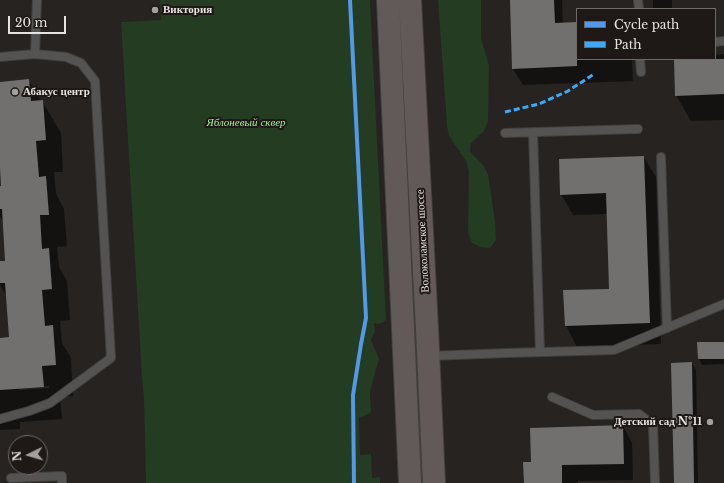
<!DOCTYPE html>
<meta charset="utf-8">
<style>
body{margin:0}
#map{position:relative;width:724px;height:483px;overflow:hidden;background:#262321;font-family:"Libre Baskerville",serif}
canvas{display:block}
.legend{position:absolute;left:576px;top:8px;width:140px;height:52px;box-sizing:border-box;background:#1e1916;border:1px solid #6e6a67;margin:0;padding:5px 7px;list-style:none;font-size:12px;color:#e7e3e1}
.legend li{display:flex;align-items:center;gap:8px;height:20px}
.legend b{width:20px;border:1px solid #6e6a67}
.north{position:absolute;left:8px;top:435px;width:40px;height:40px;box-sizing:border-box;background:#1e1916;border:1px solid #6e6a67;border-radius:50%;rotate:265deg;font-size:11px;font-weight:700;line-height:16px;text-align:center;color:#e7e3e1}
.north::after{content:'';display:block;margin:auto;width:14px;height:18px;background:#a3a09e;clip-path:polygon(50% 0,100% 100%,50% 72%,0 100%)}
.scale{position:absolute;left:8px;top:16px;width:58px;height:18px;box-sizing:border-box;border:2px solid #e7e3e1;border-top:0;padding-left:5px;font-size:12px;line-height:14px;white-space:nowrap;color:#e7e3e1;-webkit-text-stroke:3px #1e1916;paint-order:stroke}
</style>
<div id="map">
<canvas width="724" height="483"></canvas>
<ul class="legend">
<li><b style="height:5px;background:#5399e6"></b>Cycle path</li>
<li><b style="height:5px;background:#3fa9f5"></b>Path</li>
</ul>
<div class="north">N</div>
<div class="scale">20 m</div>
</div>
<script>
const g = document.querySelector('canvas').getContext('2d');
g.lineJoin = 'round';
function fillPath(path, color) { g.fillStyle = color; g.fill(path, 'evenodd'); }
const toPath = rows => new Path2D(rows.map(r => 'M' + r).join(''));
function trace(path, color, width, dash) { g.strokeStyle = color; g.lineWidth = width; g.lineCap = dash ? 'butt' : 'round'; g.setLineDash(dash || []); g.stroke(path); }
function drawText(font, color, halo, rows, align = 'center') {
  g.font = font + ' "Libre Baskerville",serif'; g.lineWidth = 4; g.setLineDash([]); g.textBaseline = 'middle'; g.strokeStyle = halo; g.fillStyle = color; for (const [text, x, y, turn = 0] of rows) {
    g.save(); g.translate(x, y); g.rotate((+turn || 0) * Math.PI / 180); g.textAlign = isNaN(turn) ? turn : align; if (halo) g.strokeText(text, 0, 0); g.fillText(text, 0, 0); g.restore();
  }
}
const green = toPath([
 [160,0,370,0,386,320,382,323,377,324,374,323,375,331,371,340,379,359,370,391,371,413,359,418,360,455,371,454,372,478,380,477,380,483,146,483,144,398,142,378,121,22,161,20],
 [438,0,481,0,481,38,489,65,488,122,484,131,471,143,470,152,484,166,488,174,495,221,496,240,490,248,481,247,472,243,468,233,469,171,466,161,449,136,447,126]
]);
const shadow = toPath([
 [511,0,562,0,563,24,577,23,577,59,632,59,633,81,523,85,513,69],
 [653,0,672,0,672,9,653,9],
 [724,54,724,120,691,121,676,95,675,59,715,59,715,55],
 [29,81,41,101,42,101,61,133,63,172,54,172,56,194,64,209,67,246,57,247,59,267,67,281,70,320,60,321,62,343,71,358,73,396,60,397,62,419,20,422,20,429,0,430,0,360,10,338,7,297,0,285,0,262,7,261,4,223,0,216,0,187,2,187,0,154,0,83],
 [49,386,49,388,19,390,19,388],
 [644,157,656,177,661,344,577,347,566,326,610,290,608,214,573,215,561,194],
 [724,343,724,364,702,365,699,359],
 [692,363,696,370,698,483,674,483],
 [623,426,632,443,633,480,578,481,578,483,525,483,532,463]
]);
const building = toPath([
 [510,0,554,0,555,23,577,22,577,66,512,69],
 [674,59,724,59,724,94,675,96],
 [29,79,31,101,43,100,46,140,36,141,39,177,46,176,49,215,40,215,42,249,49,248,52,289,42,290,45,326,53,325,56,365,42,366,44,387,0,390,0,338,9,337,5,283,0,283,0,261,5,261,2,209,0,209,0,186,1,186,0,168,0,82],
 [644,156,650,323,565,326,563,290,609,289,606,193,560,195,559,159],
 [697,342,724,342,724,359,698,359],
 [692,362,694,483,674,483,671,363],
 [623,425,624,464,562,465,562,483,524,483,523,462,531,462,530,428]
]);
const service = toPath([
 [638,0,639,9],
 [715,42,724,41],
 [35,54,37,0],
 [0,57,35,54,66,57,81,63,95,81,111,358,50,403,29,411,0,419],
 [640,59,641,72],
 [533,132,540,352],
 [505,133,638,129],
 [661,157,667,328],
 [429,356,508,353,614,350,724,304],
 [552,397,593,415,639,414,653,425,655,483],
 [11,478,62,476,62,483]
]);
const primary = toPath([
 [388,0,410,483],
 [410,0,427,328,434,483]
]);
const quiet = toPath([
 [505,112,539,104,568,91,594,74]
]);
const cycleway = toPath([
 [350,0,366,318,361,344,353,395,354,483]
]);
const markers = [
 [155,10,4,"#a3a09e"],
 [15,92,4,"#a3a09e"],
 [710,422,4,"#a3a09e"]
];
const poiNames = [
 ["Виктория",163,10],
 ["Абакус центр",23,92],
 ["Детский сад №11",702,422,"right"]
];
const parkNames = [
 ["Яблоневый сквер",246,123]
];
const streetNames = [
 ["Волоколамское шоссе",423,241,-93]
];
fillPath(green, '#233c22');
fillPath(shadow, '#0007');
fillPath(building, '#72706f');
trace(service, '#42403e', 10);
trace(primary, '#42403e', 24);
trace(service, '#555351', 8);
trace(primary, '#625a59', 22);
trace(quiet, '#3fa9f5', 3, [6, 3]);
trace(cycleway, '#5399e6', 4);
for (const [x, y, r, color] of markers) { const dot = new Path2D(); dot.arc(x, y, r, 0, 2 * Math.PI); g.fillStyle = color; g.fill(dot); trace(dot, '#1e1916', 1.5); }
drawText('bold 11px', '#e7e3e1', '#1e1916', poiNames, 'left');
drawText('italic 11px', '#a7efa2', '#1e1916', parkNames);
drawText('11px', '#e7e3e1', '#1e1916', streetNames);
</script>
